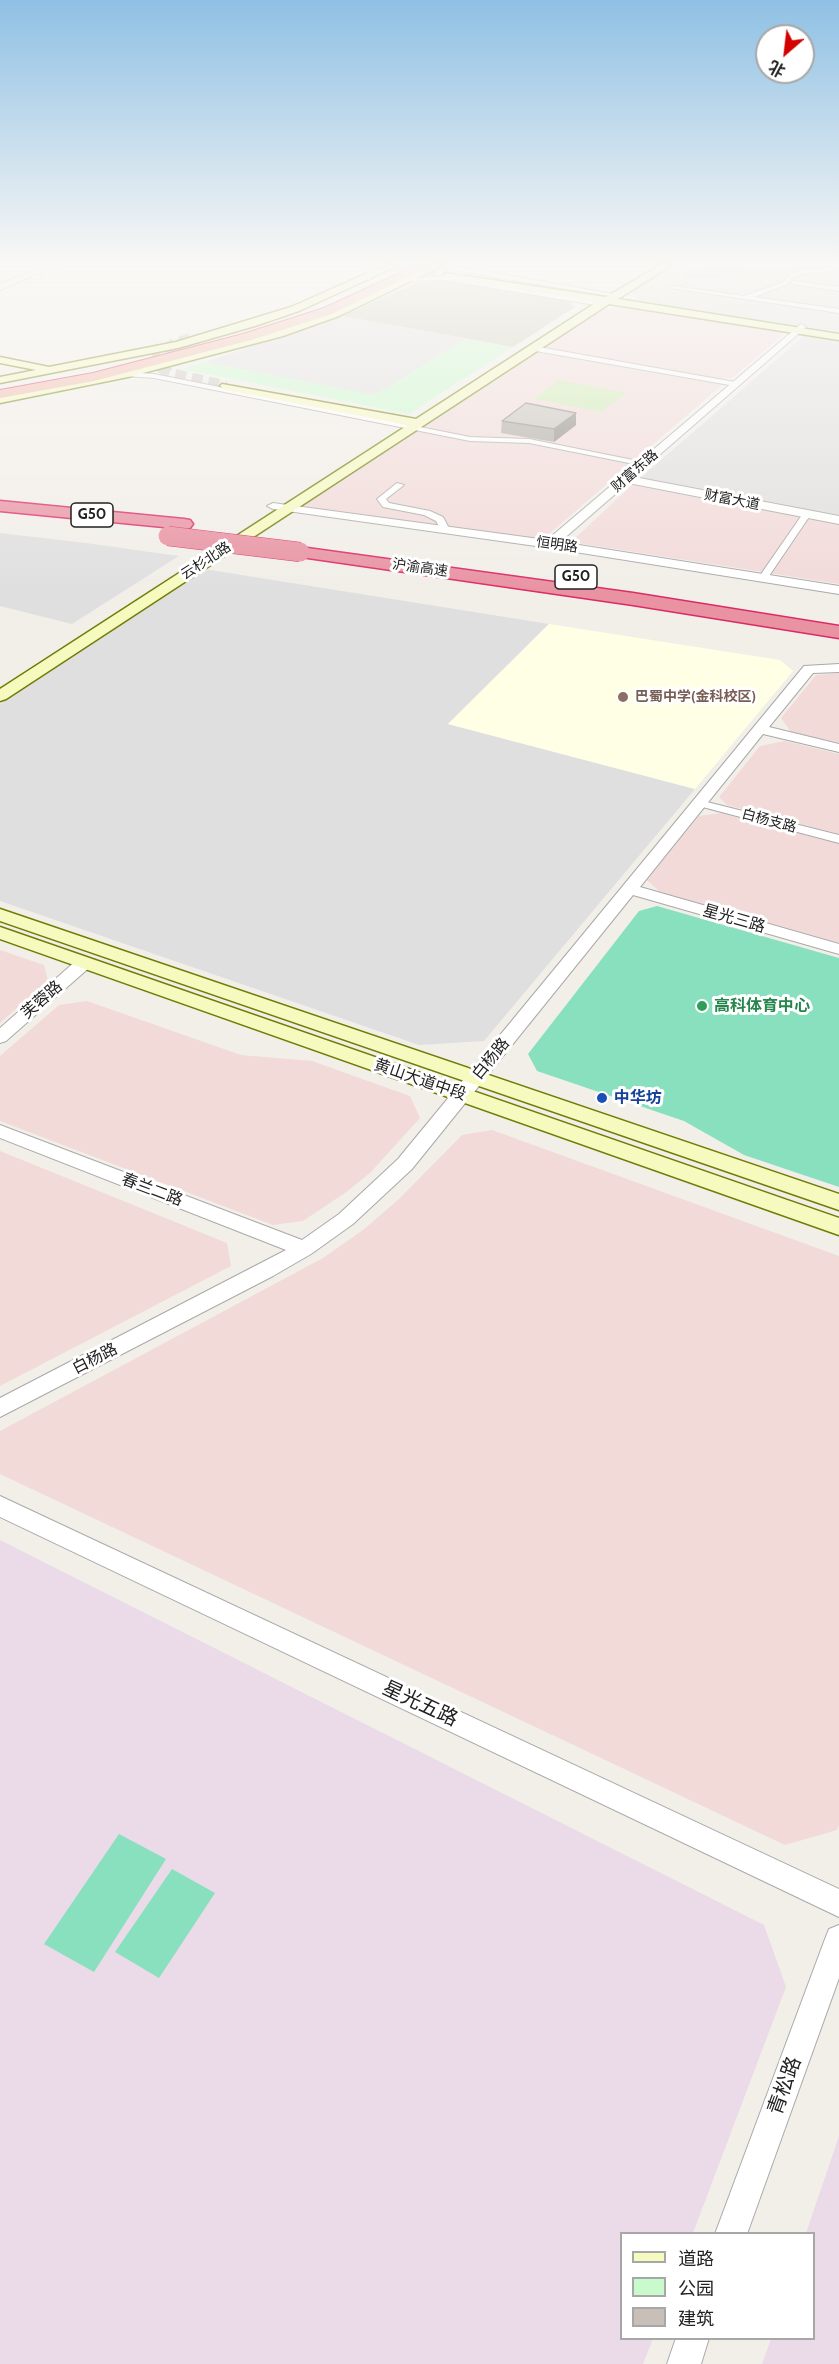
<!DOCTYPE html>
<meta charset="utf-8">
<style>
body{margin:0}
#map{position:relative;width:839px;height:2364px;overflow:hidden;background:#f2efe9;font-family:Cabin,"Noto Sans SC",sans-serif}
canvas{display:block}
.legend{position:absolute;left:620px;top:2232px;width:195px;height:108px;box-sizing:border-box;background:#fff;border:2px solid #a7a7a7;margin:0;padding:8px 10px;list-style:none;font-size:18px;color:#222}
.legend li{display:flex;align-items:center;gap:12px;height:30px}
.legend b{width:30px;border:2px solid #a7a7a7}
.north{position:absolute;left:755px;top:24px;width:60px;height:60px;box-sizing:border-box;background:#fff;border:2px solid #a7a7a7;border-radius:50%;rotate:208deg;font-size:16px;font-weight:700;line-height:24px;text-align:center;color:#222}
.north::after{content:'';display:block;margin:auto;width:21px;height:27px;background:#d40000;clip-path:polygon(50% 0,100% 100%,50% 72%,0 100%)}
</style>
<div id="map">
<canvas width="839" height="2364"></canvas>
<ul class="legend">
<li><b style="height:8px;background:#f7fabf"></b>道路</li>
<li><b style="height:16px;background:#c8facc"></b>公园</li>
<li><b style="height:16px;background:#c7bfb8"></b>建筑</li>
</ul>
<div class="north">北</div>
</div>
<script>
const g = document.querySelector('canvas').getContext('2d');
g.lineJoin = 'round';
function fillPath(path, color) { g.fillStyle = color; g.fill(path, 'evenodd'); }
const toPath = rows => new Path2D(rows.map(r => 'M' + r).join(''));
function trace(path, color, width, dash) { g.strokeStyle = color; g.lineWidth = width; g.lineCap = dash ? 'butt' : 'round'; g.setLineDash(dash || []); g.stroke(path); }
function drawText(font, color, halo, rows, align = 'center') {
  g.font = font + ' Cabin,"Noto Sans SC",sans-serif'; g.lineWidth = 6; g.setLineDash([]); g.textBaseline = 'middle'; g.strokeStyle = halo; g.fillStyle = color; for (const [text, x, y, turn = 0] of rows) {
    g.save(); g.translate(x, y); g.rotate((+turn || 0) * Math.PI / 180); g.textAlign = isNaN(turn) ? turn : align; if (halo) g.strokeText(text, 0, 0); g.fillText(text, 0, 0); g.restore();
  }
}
const residential = toPath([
 [752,265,839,265,839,332,640,301,630,291,649,279,741,275],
 [342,316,466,339,375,396,205,362],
 [804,336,839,341,839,517,639,479],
 [0,533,86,543,179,556,72,624,0,606],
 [204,569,549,624,448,724,695,789,484,1041,419,1045,0,901,0,704]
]);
const commercial = toPath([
 [616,307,766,328,779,332,782,336,732,378,721,379,547,348,544,345,598,310],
 [537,352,722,385,542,540,300,508],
 [632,485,839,524,839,584,571,542],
 [839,673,839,743,791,732,781,718,816,675],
 [785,741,839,754,839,834,727,805,719,797,760,746],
 [721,813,839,844,839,943,660,892,647,880,699,816],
 [0,950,44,965,48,981,0,1023],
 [87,1001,241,1055,312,1061,410,1096,420,1118,370,1173,345,1193,303,1221,273,1225,0,1121,0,1056,59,1005],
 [492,1130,839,1256,839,1825,837,1830,785,1845,0,1474,0,1431,323,1258,363,1230,399,1199,462,1135],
 [0,1151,227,1243,231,1266,0,1386]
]);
const industrial = toPath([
 [0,1540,764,1925,786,1987,693,2233,622,2234,622,2338,653,2339,643,2364,0,2364],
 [839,2136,839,2364,762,2364,771,2339,814,2338,814,2234,806,2233]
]);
const education = toPath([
 [549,624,780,660,793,671,695,789,448,724]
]);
const construction = toPath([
 [447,280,568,301,575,307,513,347,342,316,418,282]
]);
const grass = toPath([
 [559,380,626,393,601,412,534,399]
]);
const park = toPath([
 [673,265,708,265,685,272,683,275,685,277,649,279],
 [466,339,513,347,409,414,182,369,205,362,375,395]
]);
const pitch = toPath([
 [657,906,839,958,839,1187,744,1155,684,1121,537,1071,528,1054,639,911],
 [119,1834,166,1859,94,1972,44,1944],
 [172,1869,215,1893,159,1978,115,1952]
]);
const water = toPath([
 [708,265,752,265,741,275,733,277,689,278,683,276,685,272]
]);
const secondaryTunnel = toPath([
 [392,265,449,275],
 [190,339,173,344,158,354,156,364,169,373,226,386]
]);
const minor = toPath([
 [441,265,450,265,619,295,616,297,457,271,441,265],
 [839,266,839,270,802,274,793,277,786,285,754,297,839,309,839,313,671,288,674,286,744,296,784,282,789,275,799,271,839,266],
 [444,276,601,302,605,304,601,306,444,280,411,281,408,279,444,276],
 [793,281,839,287,839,291,791,284,793,281],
 [533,346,735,382,739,384,735,386,530,350,533,346],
 [128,372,154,374,470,437,529,439,648,463,644,466,529,443,470,441,154,378,125,376,124,374,128,372],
 [397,483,404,485,386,499,389,503,430,511,443,517,450,530,448,532,442,532,436,521,424,515,383,507,377,499,397,483],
 [804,512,811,514,767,579,761,579,759,577,804,512],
 [699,800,839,835,839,843,695,805,693,803,699,800]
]);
const tertiary = toPath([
 [47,265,58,265,0,290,0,284,47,265],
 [363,265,373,265,375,267,375,272,369,280,362,278,367,272,363,265],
 [801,324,806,327,804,329,634,477,839,516,839,524,628,483,560,542,839,586,839,594,550,548,273,509,267,506,273,503,547,540,801,324],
 [839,664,839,672,813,673,769,727,839,744,839,752,763,734,640,887,839,944,839,954,633,895,412,1169,353,1224,311,1254,273,1276,0,1417,0,1398,286,1250,0,1138,0,1125,302,1240,339,1214,398,1159,804,666,839,664],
 [84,958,90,959,92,963,90,967,6,1041,0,1043,0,1028,78,959,84,958],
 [0,1496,839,1889,839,1917,0,1517,0,1496],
 [839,1925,839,1978,747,2234,715,2234,825,1939,829,1929,839,1925],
 [676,2338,709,2338,701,2364,667,2364,676,2338]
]);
const secondary = toPath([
 [386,265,399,265,299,311,255,326,178,348,0,383,0,377,36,370,0,363,0,357,49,367,176,342,291,307,386,265],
 [431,265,444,265,339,316,283,336,128,377,0,403,0,395,127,371,275,332,331,312,431,265],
 [660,265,672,265,618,299,839,334,839,340,609,304,6,699,0,701,0,689,408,425,226,390,220,386,222,384,416,419,597,302,449,278,444,275,445,273,606,297,660,265],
 [0,909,839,1194,839,1210,0,921,0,909],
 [0,927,839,1218,839,1235,0,939,0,927]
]);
const trunk = toPath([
 [417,265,432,265,332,314,251,340,94,381,0,398,0,390,93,373,243,334,324,308,417,265]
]);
const motorway = toPath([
 [0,501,184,519,190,520,193,524,190,528,184,529,0,511,0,501],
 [300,547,633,593,839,626,839,638,633,605,294,556,291,552,294,548,300,547]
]);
const motorwayBridge = toPath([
 [168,536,300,552]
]);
const wall = toPath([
 [502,421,576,425,554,442,501,433]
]);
const shadedWall = toPath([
 [576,413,576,425,554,442,554,429]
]);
const building = toPath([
 [526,403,576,413,554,429,502,421,526,403]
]);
const markers = [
 [623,697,6,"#8d6e63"],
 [702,1006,6,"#2e9e5b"],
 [602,1098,6,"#1a4fb4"]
];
const farStreetnames = [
 ["财富东路",635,471,-41],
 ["财富大道",732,500,11],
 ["恒明路",557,545,8],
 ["云杉北路",206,561,-33],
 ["沪渝高速",420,568,8],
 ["白杨支路",769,821,15]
];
const farEducationnames = [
 ["巴蜀中学(金科校区)",635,697]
];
const shields = [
 [92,515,42],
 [576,577,42]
];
const shieldNames = [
 ["G50",92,515],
 ["G50",576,577]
];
const streetNames = [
 ["星光三路",734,919,16],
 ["芙蓉路",42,1000,-41],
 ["白杨路",491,1059,-51],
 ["黄山大道中段",420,1080,19],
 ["春兰二路",152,1190,21],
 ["白杨路",95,1359,-27]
];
const leisureNames = [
 ["高科体育中心",714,1006]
];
const transitNames = [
 ["中华坊",614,1098]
];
const nearStreetnames = [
 ["星光五路",420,1704,25],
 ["青松路",785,2086,-70]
];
fillPath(residential, '#e0dfdf');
fillPath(commercial, '#f2dad9');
fillPath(industrial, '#ebdbe8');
fillPath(education, '#ffffe5');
fillPath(construction, '#c7c7b4');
fillPath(grass, '#cdebb0');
fillPath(park, '#c8facc');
fillPath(pitch, '#88e0be');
fillPath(water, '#aad3df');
trace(secondaryTunnel, '#c8c6c1', 11, [11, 6]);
trace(minor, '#a9a9a9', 2);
trace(tertiary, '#a9a9a9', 2);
trace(secondary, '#707d05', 3);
trace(trunk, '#dc2a67', 2);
trace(motorway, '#dc2a67', 3);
fillPath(minor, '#fff');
fillPath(tertiary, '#fff');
fillPath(secondary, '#f7fabf');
fillPath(trunk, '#f2b4a3');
fillPath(motorway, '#e892a2');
trace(motorwayBridge, '#dc2a67', 20, []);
trace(motorwayBridge, '#e892a2', 19);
fillPath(wall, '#aba49e');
fillPath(shadedWall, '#8b8681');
fillPath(building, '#c7bfb8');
trace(building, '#8b8681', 1.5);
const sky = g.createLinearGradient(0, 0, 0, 596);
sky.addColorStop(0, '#8fc0e4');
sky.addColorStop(0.44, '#f9f8f5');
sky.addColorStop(1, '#f9f8f500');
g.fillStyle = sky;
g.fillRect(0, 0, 839, 596);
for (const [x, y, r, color] of markers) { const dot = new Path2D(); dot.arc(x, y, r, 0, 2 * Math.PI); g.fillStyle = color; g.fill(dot); trace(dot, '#fff', 2); }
drawText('14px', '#222', '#fff', farStreetnames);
drawText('bold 14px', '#785e54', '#fff', farEducationnames, 'left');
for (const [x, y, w] of shields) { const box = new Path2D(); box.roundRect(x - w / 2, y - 12, w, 24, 4.5); g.fillStyle = '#fff'; g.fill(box); trace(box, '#222', 1.5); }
drawText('bold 15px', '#222', null, shieldNames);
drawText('16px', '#222', '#fff', streetNames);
drawText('bold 16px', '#27864d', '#fff', leisureNames, 'left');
drawText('bold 16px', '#164399', '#fff', transitNames, 'left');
drawText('20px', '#222', '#fff', nearStreetnames);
</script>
